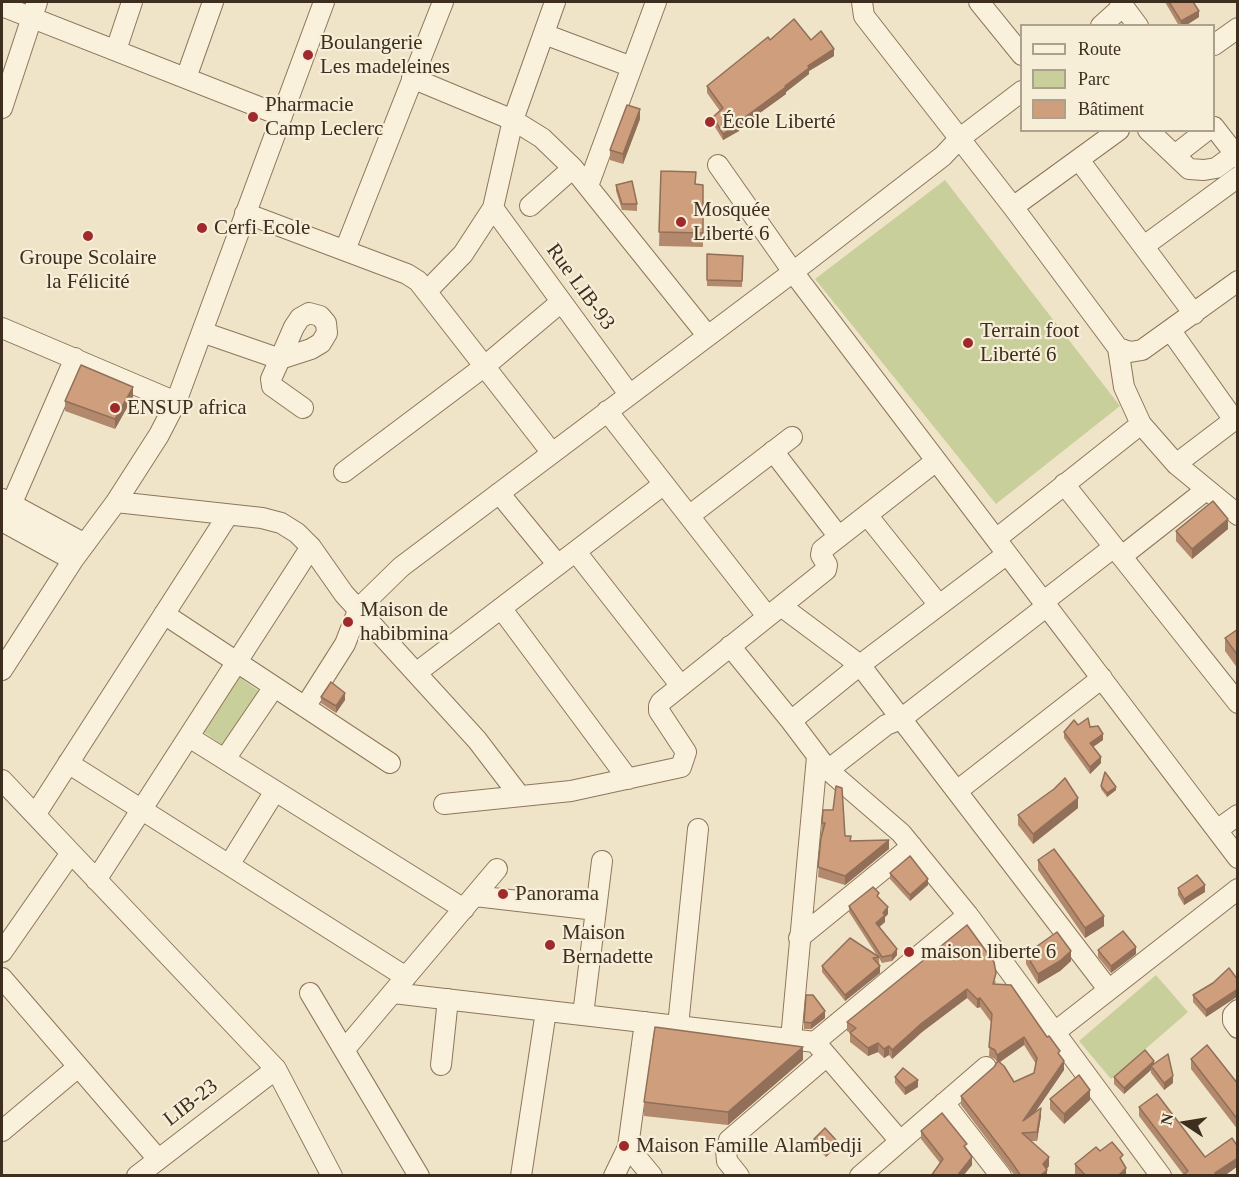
<!DOCTYPE html>
<meta charset="utf-8">
<style>
body{margin:0}
#map{position:relative;width:1239px;height:1177px;overflow:hidden;background:#f0e4c8;font-family:"Times New Roman",serif}
canvas{display:block}
.frame{position:absolute;inset:0;border:3px solid #3d2e20;pointer-events:none}
.legend{position:absolute;left:1020px;top:24px;width:195px;height:108px;box-sizing:border-box;background:#f7eed8;border:2px solid #ada18e;margin:0;padding:8px 10px;list-style:none;font-size:18px;color:#3d2e20}
.legend li{display:flex;align-items:center;gap:12px;height:30px}
.legend b{width:30px;border:2px solid #ada18e}
.north{position:absolute;left:1155px;top:1093px;width:60px;height:60px;-webkit-text-stroke:4px #f7eed8;paint-order:stroke;rotate:282deg;font-size:16px;font-weight:700;line-height:24px;text-align:center;color:#3d2e20}
.north::after{content:'';display:block;margin:auto;width:21px;height:27px;background:#3d2e20;clip-path:polygon(50% 0,100% 100%,50% 72%,0 100%)}
</style>
<div id="map">
<canvas width="1239" height="1177"></canvas>
<div class="frame"></div>
<ul class="legend">
<li><b style="height:8px;background:#faf1dc"></b>Route</li>
<li><b style="height:16px;background:#c9cf9b"></b>Parc</li>
<li><b style="height:16px;background:#cf9f7d"></b>Bâtiment</li>
</ul>
<div class="north">N</div>
</div>
<script>
const g = document.querySelector('canvas').getContext('2d');
g.lineJoin = 'round';
function fillPath(path, color) { g.fillStyle = color; g.fill(path, 'evenodd'); }
const toPath = rows => new Path2D(rows.map(r => 'M' + r).join(''));
function trace(path, color, width, dash) { g.strokeStyle = color; g.lineWidth = width; g.lineCap = dash ? 'butt' : 'round'; g.setLineDash(dash || []); g.stroke(path); }
function drawText(font, color, halo, rows, align = 'center') {
  g.font = font + ' "Times New Roman",serif'; g.lineWidth = 4.5; g.setLineDash([]); g.textBaseline = 'middle'; g.strokeStyle = halo; g.fillStyle = color; for (const [text, x, y, turn = 0] of rows) {
    g.save(); g.translate(x, y); g.rotate((+turn || 0) * Math.PI / 180); g.textAlign = isNaN(turn) ? turn : align; if (halo) g.strokeText(text, 0, 0); g.fillText(text, 0, 0); g.restore();
  }
}
const green = toPath([
 [945,180,1120,406,996,504,815,279],
 [238,676,260,692,224,746,202,731],
 [1156,975,1188,1012,1111,1079,1079,1041]
]);
const minor = toPath([
 [862,2,864,16,1013,207,1118,348,1130,352,1142,350,1238,281],
 [979,2,1022,55],
 [1120,2,1138,26],
 [2,6,282,116],
 [1101,26,1123,6],
 [544,34,632,67],
 [1214,45,1238,28],
 [116,50,132,2],
 [186,78,213,2],
 [412,78,513,120,542,138,573,168,707,335],
 [2,108,37,2],
 [1214,127,1238,158],
 [1148,130,1189,169,1204,170,1216,168,1235,154],
 [1175,155,1207,130],
 [1079,160,1194,314],
 [718,165,793,272,1238,858],
 [588,186,656,2],
 [530,206,573,168],
 [1013,207,1119,130],
 [493,208,629,394],
 [245,213,407,274,418,281,552,453],
 [1144,246,1238,177],
 [345,250,443,2],
 [427,291,463,254,493,208,513,120,555,2],
 [2,328,176,402],
 [1171,331,1234,420],
 [202,332,280,359,311,349,321,343,327,333,326,323,320,316,309,313,300,318,294,327,280,359,271,379,272,386,303,408],
 [1118,348,1124,387,1141,424,1176,464,1238,515],
 [607,411,767,616],
 [773,451,839,537],
 [1176,464,1238,417],
 [344,472,485,366,561,302],
 [1064,484,1238,703],
 [499,493,558,565],
 [2,499,85,544],
 [116,502,262,518,281,523,297,533,311,547,344,594,477,740,519,795],
 [11,505,75,358],
 [867,515,939,605],
 [689,516,792,437],
 [2,521,73,560],
 [996,539,1141,424],
 [576,552,681,686],
 [1122,556,1206,490],
 [1043,602,1114,547],
 [781,606,860,665,1108,989],
 [501,608,628,779],
 [164,614,390,763],
 [730,646,791,721,828,770,901,833,968,915,1161,1176],
 [2,670,73,560,116,502,159,435,176,402,324,2],
 [416,673,664,484],
 [305,707,345,644,359,608,401,567,793,272,943,156,959,139,1022,91],
 [791,721,860,665,1007,554],
 [189,737,464,909],
 [225,759,274,687],
 [68,763,406,977],
 [828,770,886,725,901,719,1047,606],
 [2,780,276,1069,332,1176],
 [957,791,1102,678],
 [444,804,571,791,681,767,686,752,659,711,659,706,661,702,826,570,827,565,821,555,822,550,936,461],
 [35,815,228,515],
 [1217,830,1238,815],
 [229,865,275,791],
 [96,880,311,547],
 [475,896,596,910],
 [799,938,912,846],
 [2,952,71,853],
 [2,978,158,1159],
 [310,993,419,1176],
 [393,993,815,1042,900,1141],
 [1238,1010,1233,1015,1233,1021,1238,1028],
 [583,1015,602,861],
 [645,1022,628,1147,652,1176],
 [678,1026,698,829],
 [1055,1032,1238,889],
 [791,1039,817,757],
 [815,1042,968,915],
 [345,1049,497,869],
 [441,1065,448,999],
 [944,1103,1001,1176],
 [2,1131,78,1067],
 [137,1176,276,1069],
 [521,1176,546,1011],
 [614,1176,628,1147],
 [739,1176,727,1161,726,1150,729,1140,827,1056],
 [860,1176,986,1067]
]);
const wall = toPath([
 [1165,2,1193,2,1199,17,1185,26,1179,26],
 [770,40,811,40,834,56,809,71,809,74,786,92,786,94,739,128,739,131,723,140,713,124,713,117,720,111,707,93,707,86],
 [640,119,623,164,610,160,610,150],
 [661,171,696,184,703,185,703,247,659,246],
 [616,185,637,204,637,211,622,210,616,191],
 [707,254,743,256,742,287,707,286],
 [133,397,115,429,65,411,65,401],
 [1228,529,1192,559,1176,541,1176,531],
 [1238,629,1238,669,1225,651,1225,638],
 [321,697,345,700,336,713,321,703],
 [1078,725,1090,727,1103,740,1093,747,1101,763,1090,774,1064,738,1064,732],
 [1101,786,1116,790,1107,797,1101,789],
 [1078,808,1033,844,1018,825,1018,815],
 [823,810,845,836,851,841,889,849,845,885,818,877],
 [1038,860,1104,926,1085,938,1038,870],
 [890,873,928,885,910,901,890,879],
 [1178,888,1205,892,1184,905,1178,895],
 [879,898,888,914,885,917,885,922,879,927,897,955,892,961,882,963,879,958,880,973,845,1001,822,972,822,966,878,957,849,912,849,906],
 [1098,950,1136,954,1111,973,1098,957],
 [1026,954,1071,961,1060,971,1038,984,1026,964],
 [1238,980,1238,996,1206,1017,1193,1002,1193,995],
 [996,981,995,984,1060,1056,1064,1070,1035,1112,1041,1116,1037,1141,1031,1141,1049,1166,1047,1169,1047,1176,1015,1176,961,1105,961,1096,994,1067,997,1062,995,1059,989,1056,991,1022,980,1007,977,1008,967,998,922,1032,892,1059,889,1055,884,1058,878,1052,868,1056,850,1042,850,1033,847,1031,847,1022],
 [1024,1045,1036,1064,1034,1073,1014,1082,1000,1062],
 [825,1018,811,1029,804,1029,804,1022],
 [1191,1059,1238,1084,1238,1130,1191,1069],
 [803,1060,728,1125,644,1116,644,1102],
 [1154,1064,1173,1083,1164,1090,1151,1073,1151,1070,1124,1094,1114,1084,1114,1077],
 [895,1077,918,1087,905,1095,895,1083],
 [1050,1099,1090,1100,1064,1124,1050,1109],
 [1139,1107,1205,1157,1238,1147,1238,1166,1224,1176,1181,1176,1183,1174,1139,1116],
 [921,1131,967,1150,972,1165,963,1176,931,1176,940,1163,921,1139],
 [814,1139,836,1147,826,1157,814,1145],
 [1100,1151,1123,1163,1126,1176,1076,1176,1075,1174,1075,1164]
]);
const shadedWall = toPath([
 [1199,11,1199,17,1185,26,1181,26,1181,21],
 [834,49,834,56,809,71,809,74,786,92,786,94,739,128,739,131,723,140,723,134,808,66],
 [640,109,640,119,623,164,623,154],
 [133,387,133,397,115,429,115,419],
 [1228,519,1228,529,1192,559,1192,549],
 [345,693,345,700,336,713,336,706],
 [1103,734,1103,740,1090,749,1090,743],
 [1101,757,1101,763,1090,774,1090,767],
 [1116,787,1116,790,1107,797,1107,793],
 [1078,798,1078,808,1033,844,1033,834],
 [889,840,889,849,845,885,845,876],
 [928,879,928,885,910,901,910,895],
 [1205,885,1205,892,1184,905,1184,899],
 [888,907,888,914,885,917,885,922,876,930,876,923,883,913],
 [1104,916,1104,926,1085,938,1085,928],
 [1136,947,1136,954,1111,973,1111,966],
 [897,949,897,955,892,961,892,955],
 [1071,951,1071,961,1060,971,1038,984,1038,974],
 [880,966,880,973,845,1001,845,995],
 [967,989,967,998,922,1032,892,1059,892,1050,922,1023],
 [1238,989,1238,996,1206,1017,1206,1010],
 [980,998,980,1007,977,1008,977,999],
 [825,1011,825,1018,811,1029,811,1023],
 [1024,1037,1024,1045,997,1064,997,1055],
 [878,1043,878,1052,868,1056,868,1048],
 [889,1046,889,1055,884,1058,884,1049],
 [803,1047,803,1060,728,1125,728,1112],
 [1064,1061,1064,1070,1023,1130,1023,1121],
 [1154,1061,1154,1067,1151,1066,1151,1070,1124,1094,1124,1088],
 [1173,1076,1173,1083,1164,1090,1164,1083],
 [918,1080,918,1087,905,1095,905,1088],
 [1090,1090,1090,1100,1064,1124,1064,1114],
 [1041,1108,1041,1116,1037,1141,1037,1132],
 [836,1140,836,1147,826,1157,826,1150],
 [972,1157,972,1165,963,1176,957,1176],
 [1049,1157,1049,1166,1043,1173,1043,1164],
 [1238,1158,1238,1166,1224,1176,1215,1176,1215,1173],
 [1126,1168,1126,1176,1118,1176],
 [1047,1170,1047,1176,1040,1176]
]);
const building = toPath([
 [1169,2,1193,2,1199,11,1181,21,1169,2],
 [794,19,811,40,821,31,834,49,808,66,809,68,785,86,786,87,737,123,739,124,723,134,713,117,723,108,707,86,768,37,770,40,794,19],
 [627,105,640,109,623,154,610,150,627,105],
 [661,171,696,172,695,184,703,185,703,233,659,232,661,171],
 [632,181,637,204,622,204,616,185,632,181],
 [707,254,743,256,742,281,707,280,707,254],
 [81,365,133,387,115,419,65,401,81,365],
 [1213,501,1228,519,1192,549,1176,531,1213,501],
 [1238,629,1238,656,1225,638,1238,629],
 [331,682,345,693,336,706,321,697,331,682],
 [1088,718,1090,727,1098,726,1103,734,1090,743,1101,757,1090,767,1064,732,1074,720,1078,725,1088,718],
 [1105,772,1116,787,1107,793,1101,786,1105,772],
 [1065,778,1078,798,1033,834,1018,815,1054,789,1065,778],
 [836,786,842,788,845,836,851,836,850,841,889,840,845,876,818,867,821,838,825,823,822,823,823,810,833,810,836,786],
 [1054,849,1104,916,1085,928,1038,860,1054,849],
 [910,856,928,879,910,895,890,873,910,856],
 [1197,875,1205,885,1184,899,1178,888,1197,875],
 [873,887,879,893,877,896,888,907,883,913,885,915,876,923,897,949,892,955,882,957,849,906,873,887],
 [967,925,994,962,996,973,993,984,1011,985,1047,1037,1049,1036,1060,1051,1058,1053,1064,1061,1023,1121,1041,1108,1037,1132,1022,1133,1049,1157,1043,1164,1047,1170,1040,1176,1021,1176,1010,1160,961,1096,994,1067,998,1061,1004,1066,1014,1082,1034,1073,1037,1058,1024,1037,997,1055,995,1050,989,1047,992,1014,980,998,977,999,967,989,922,1023,892,1050,889,1046,884,1049,878,1043,868,1048,850,1033,856,1028,847,1022,967,925],
 [1123,931,1136,947,1111,966,1098,950,1123,931],
 [1057,932,1071,951,1060,961,1038,974,1026,954,1057,932],
 [850,938,879,957,873,958,880,966,845,995,822,966,850,938],
 [1229,968,1238,980,1238,989,1206,1010,1193,995,1213,983,1229,968],
 [806,995,813,995,825,1011,811,1023,804,1022,806,995],
 [655,1027,803,1047,728,1112,644,1102,655,1027],
 [1207,1045,1238,1084,1238,1120,1191,1059,1207,1045],
 [1145,1050,1154,1061,1124,1088,1114,1077,1145,1050],
 [1168,1054,1173,1076,1164,1083,1151,1066,1168,1054],
 [903,1068,918,1080,905,1088,895,1077,903,1068],
 [1079,1075,1090,1090,1064,1114,1050,1099,1079,1075],
 [1157,1094,1205,1157,1232,1138,1238,1147,1238,1158,1215,1173,1217,1176,1182,1176,1188,1171,1139,1107,1157,1094],
 [942,1113,967,1144,964,1146,972,1157,957,1176,931,1176,943,1159,921,1131,942,1113],
 [825,1128,836,1140,826,1150,814,1139,825,1128],
 [1112,1142,1123,1155,1120,1158,1126,1168,1118,1176,1086,1176,1075,1164,1096,1147,1100,1151,1112,1142]
]);
const markers = [
 [308,55,6,"#9e2a2b"],
 [253,117,6,"#9e2a2b"],
 [710,122,6,"#9e2a2b"],
 [681,222,6,"#9e2a2b"],
 [202,228,6,"#9e2a2b"],
 [88,236,6,"#9e2a2b"],
 [968,343,6,"#9e2a2b"],
 [115,408,6,"#9e2a2b"],
 [348,622,6,"#9e2a2b"],
 [503,894,6,"#9e2a2b"],
 [550,945,6,"#9e2a2b"],
 [909,952,6,"#9e2a2b"],
 [624,1146,6,"#9e2a2b"]
];
const poiNames = [
 ["Boulangerie",320,43],
 ["Les madeleines",320,67],
 ["Pharmacie",265,105],
 ["Camp Leclerc",265,129],
 ["École Liberté",722,122],
 ["Mosquée",693,210],
 ["Liberté 6",693,234],
 ["Cerfi Ecole",214,228],
 ["Groupe Scolaire",88,258,"center"],
 ["la Félicité",88,282,"center"],
 ["Terrain foot",980,331],
 ["Liberté 6",980,355],
 ["ENSUP africa",127,408],
 ["Maison de",360,610],
 ["habibmina",360,634],
 ["Panorama",515,894],
 ["Maison",562,933],
 ["Bernadette",562,957],
 ["maison liberte 6",921,952],
 ["Maison Famille Alambedji",636,1146]
];
const streetNames = [
 ["Rue LIB-93",580,287,54],
 ["LIB-23",191,1103,-38]
];
fillPath(green, '#c9cf9b');
trace(minor, '#8d765c', 22);
trace(minor, '#faf1dc', 20);
fillPath(wall, '#b2896c');
fillPath(shadedWall, '#916f58');
fillPath(building, '#cf9f7d');
trace(building, '#916f58', 1.5);
for (const [x, y, r, color] of markers) { const dot = new Path2D(); dot.arc(x, y, r, 0, 2 * Math.PI); g.fillStyle = color; g.fill(dot); trace(dot, '#f7eed8', 2); }
drawText('21px', '#3d2e20', '#f7eed8', poiNames, 'left');
drawText('21px', '#3d2e20', '#f7eed8', streetNames);
</script>
